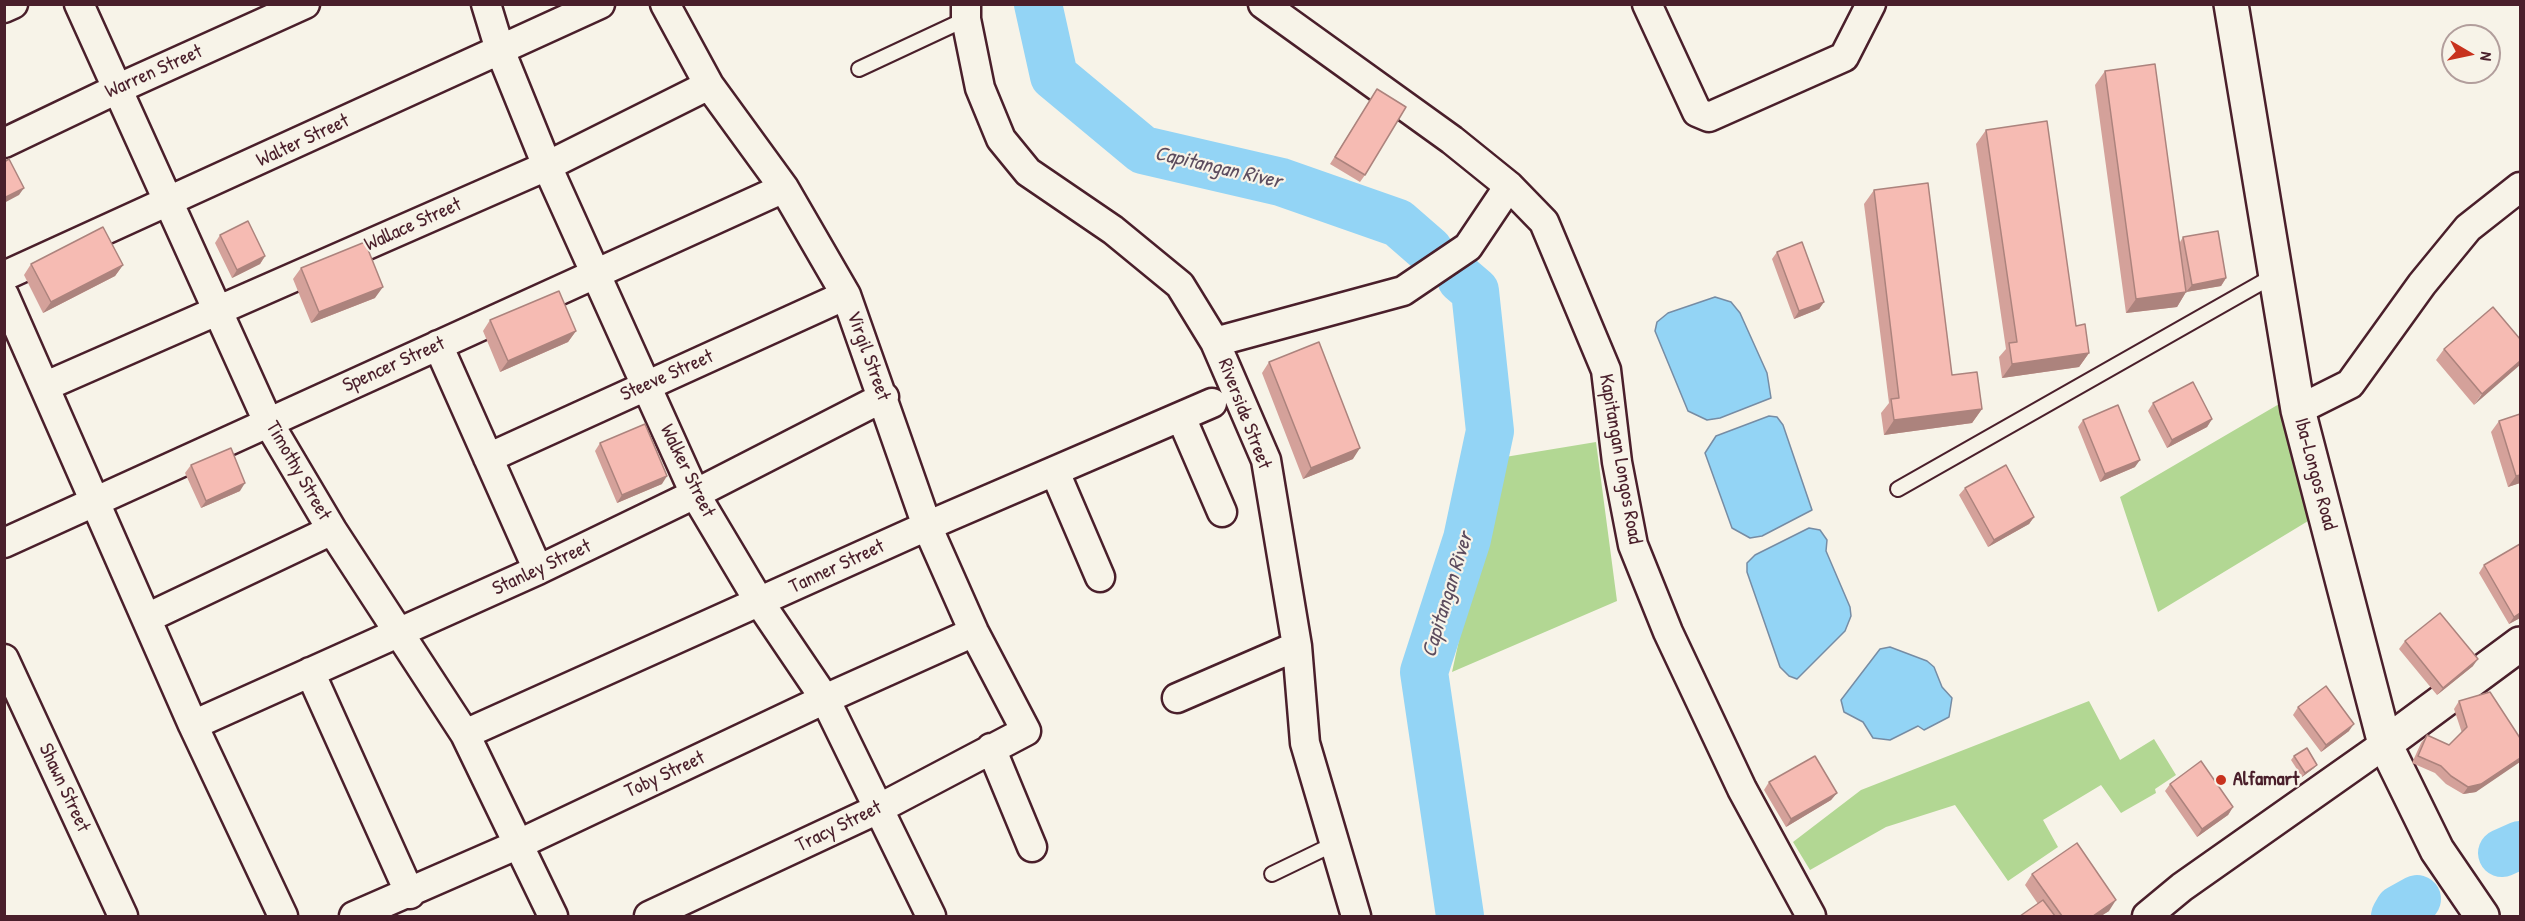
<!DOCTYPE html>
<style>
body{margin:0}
#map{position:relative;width:2525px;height:921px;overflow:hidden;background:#f7f3e8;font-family:"Patrick Hand",sans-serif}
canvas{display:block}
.frame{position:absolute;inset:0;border:6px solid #4a1f2b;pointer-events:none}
.north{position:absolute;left:2441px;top:24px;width:60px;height:60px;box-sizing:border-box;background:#f7f3e8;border:2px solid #b29e9c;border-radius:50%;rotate:99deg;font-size:16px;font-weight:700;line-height:24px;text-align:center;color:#4a1f2b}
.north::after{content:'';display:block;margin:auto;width:21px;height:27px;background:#c8321e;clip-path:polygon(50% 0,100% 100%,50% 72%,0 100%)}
</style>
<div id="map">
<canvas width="2525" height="921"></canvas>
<div class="frame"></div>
<div class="north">N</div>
</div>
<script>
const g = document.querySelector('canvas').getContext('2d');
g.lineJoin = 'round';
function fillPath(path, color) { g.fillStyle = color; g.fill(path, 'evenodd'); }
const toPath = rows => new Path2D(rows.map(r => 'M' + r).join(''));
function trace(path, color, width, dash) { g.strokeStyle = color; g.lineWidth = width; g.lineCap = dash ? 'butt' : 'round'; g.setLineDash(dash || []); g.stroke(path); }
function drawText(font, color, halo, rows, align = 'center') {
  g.font = font + ' "Patrick Hand",sans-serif'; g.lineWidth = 4.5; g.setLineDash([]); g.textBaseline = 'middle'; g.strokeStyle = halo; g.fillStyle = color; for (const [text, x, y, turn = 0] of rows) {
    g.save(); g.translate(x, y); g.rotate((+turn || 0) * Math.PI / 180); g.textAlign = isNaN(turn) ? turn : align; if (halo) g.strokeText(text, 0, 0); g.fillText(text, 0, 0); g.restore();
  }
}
const green = toPath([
 [2286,400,2313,518,2158,612,2120,497],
 [1596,442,1617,601,1452,672,1499,458],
 [2089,701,2120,760,2154,739,2176,775,2155,789,2156,793,2121,813,2101,785,2043,820,2058,847,2008,881,1955,805,1886,827,1810,870,1793,842,1861,790]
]);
const water = toPath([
 [1715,297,1731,302,1740,313,1767,373,1771,398,1720,418,1707,420,1688,411,1655,331,1657,322,1668,313,1715,297],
 [1769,416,1777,417,1783,425,1812,510,1762,536,1750,538,1732,528,1705,453,1716,436,1769,416],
 [1809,528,1820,530,1827,540,1826,551,1850,607,1851,616,1845,631,1797,679,1789,676,1780,667,1747,572,1747,563,1755,555,1809,528],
 [1890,647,1927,661,1934,667,1942,687,1952,698,1949,717,1924,730,1918,726,1890,740,1873,738,1863,722,1844,712,1841,700,1880,649,1890,647]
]);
const river = toPath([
 [1038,4,1054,76,1143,150,1281,182,1398,223,1429,250],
 [2502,853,2520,845],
 [1460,916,1424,672,1467,539,1490,431,1475,291,1461,279],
 [2395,916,2399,909,2417,899]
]);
const service = toPath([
 [859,69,966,19],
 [1898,489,2275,275],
 [1272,874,1336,843]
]);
const minor = toPath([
 [79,4,268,422,332,530,465,734,553,916],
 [486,4,500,50,547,166,695,494,760,603,825,699,931,916],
 [966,4,966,19,980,88,1001,139,1028,172,1113,230,1180,285,1215,342,1266,460,1297,646,1305,743,1356,916],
 [1263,4,1452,140,1509,186,1544,222,1606,370,1617,462,1633,545,1668,632,1742,789,1811,916],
 [1647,4,1697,112,1709,117,1844,57,1871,4],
 [4,8,13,4],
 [4,143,117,89,305,4],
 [4,276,600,4],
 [4,295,193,725,283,916],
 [1215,342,1403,291,1468,247,1509,186],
 [438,345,538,570],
 [46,386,547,166,709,85],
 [2298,410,2350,384,2422,284,2468,228,2520,187],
 [1181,417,1222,512],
 [488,458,846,295],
 [1055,472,1100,577],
 [4,543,784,188],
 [147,618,332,530],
 [4,659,123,916],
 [310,672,410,894],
 [1177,698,1297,646],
 [193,725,538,570,695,494,884,397],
 [465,734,927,526,1212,403],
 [991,748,1032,847],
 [354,916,519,844,825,699,974,632],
 [649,916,878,809,1026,731,974,632,927,526,846,295,784,188,709,85,665,4],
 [2147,916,2182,887,2385,744]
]);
const tertiary = toPath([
 [2231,4,2298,410,2385,744,2437,850,2482,916],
 [2385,744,2520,644]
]);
const wall = toPath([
 [2105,71,2180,242,2183,237,2226,278,2221,286,2186,292,2177,307,2126,313,2095,85],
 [1377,89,1365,175,1360,182,1330,164],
 [1986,130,2076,326,2089,353,2079,367,2002,378,1999,357,2006,349,1976,144],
 [1874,190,1952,375,1982,409,1972,423,1884,435,1881,413,1889,403,1864,204],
 [220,235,265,256,260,264,232,278,215,243],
 [1777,252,1824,302,1819,309,1794,319,1772,259],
 [31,264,123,265,115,276,43,313,24,275],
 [301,268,375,298,311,323,293,279],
 [490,320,576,331,568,342,500,372,483,331],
 [2520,339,2474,405,2436,360,2444,349],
 [1269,362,1353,459,1303,479,1262,373],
 [2153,403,2212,419,2207,427,2167,448,2148,411],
 [2083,420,2135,467,2100,482,2078,427],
 [2499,421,2520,483,2508,487,2491,432],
 [600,443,662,484,617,503,595,451],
 [191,465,240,491,201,508,185,473],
 [1965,488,2034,517,2029,524,1988,547,1959,495],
 [2520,546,2520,618,2509,624,2479,573,2484,565],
 [2405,641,2473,666,2437,695,2399,649],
 [2490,692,2476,792,2463,794,2446,784,2435,773,2412,763,2421,743,2427,735,2449,745,2462,733,2454,709,2459,701],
 [2298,707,2349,731,2321,752,2293,715],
 [2294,756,2314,768,2302,777,2291,760],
 [1769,782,1837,793,1831,800,1786,827,1764,790],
 [2170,784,2233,807,2228,815,2197,837,2165,791],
 [2032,874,2109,911,2101,916,2020,916,2038,904,2025,885]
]);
const shadedWall = toPath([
 [24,188,19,195,4,203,4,198],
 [265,256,260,264,232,278,237,270],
 [123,265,115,276,43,313,51,302],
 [2226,278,2221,286,2186,292,2192,285],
 [383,287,375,298,311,323,319,312],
 [2186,292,2177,307,2126,313,2136,299],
 [1824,302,1819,309,1794,319,1799,311],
 [576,331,568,342,500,372,508,361],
 [2089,353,2079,367,2002,378,2012,364],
 [2520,361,2520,365,2474,405,2482,394],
 [1982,409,1972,423,1884,435,1894,420],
 [2212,419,2207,427,2167,448,2172,440],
 [1360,448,1353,459,1303,479,1311,468],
 [2140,460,2135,467,2100,482,2105,474],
 [2520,475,2520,483,2508,487,2516,476],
 [667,476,662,484,617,503,622,495],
 [245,483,240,491,201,508,206,501],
 [2034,517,2029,524,1988,547,1994,540],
 [2520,613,2520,618,2509,624,2514,617],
 [2478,659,2473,666,2437,695,2443,688],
 [2354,724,2349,731,2321,752,2326,745],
 [2520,758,2520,762,2476,792,2463,794,2468,787],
 [2317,765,2314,768,2302,777,2305,773],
 [1837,793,1831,800,1786,827,1791,819],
 [2233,807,2228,815,2197,837,2202,829],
 [2116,900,2109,911,2101,916,2093,916]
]);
const building = toPath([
 [2155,64,2186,292,2136,299,2105,71,2155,64],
 [1377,89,1406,107,1365,175,1335,157,1377,89],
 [2047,121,2076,326,2085,324,2089,353,2012,364,2009,343,2017,342,1986,130,2047,121],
 [9,159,24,188,4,198,4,162,9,159],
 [1928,183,1952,375,1977,372,1982,409,1894,420,1891,399,1899,398,1874,190,1928,183],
 [248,221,265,256,237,270,220,235,248,221],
 [103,227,123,265,51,302,31,264,103,227],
 [2218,231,2226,278,2192,285,2183,237,2218,231],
 [365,242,383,287,319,312,301,268,365,242],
 [1802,242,1824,302,1799,311,1777,252,1802,242],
 [559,291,576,331,508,361,490,320,559,291],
 [2493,307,2520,339,2520,361,2482,394,2444,349,2493,307],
 [1319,342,1360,448,1311,468,1269,362,1319,342],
 [2193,382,2212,419,2172,440,2153,403,2193,382],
 [2118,405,2140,460,2105,474,2083,420,2118,405],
 [2520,414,2520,475,2516,476,2499,421,2520,414],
 [645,424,667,476,622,495,600,443,645,424],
 [231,448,245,483,206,501,191,465,231,448],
 [2006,465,2034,517,1994,540,1965,488,2006,465],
 [2520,544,2520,613,2514,617,2484,565,2520,544],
 [2440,613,2478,659,2443,688,2405,641,2440,613],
 [2326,686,2354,724,2326,745,2298,707,2326,686],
 [2490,692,2520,738,2520,758,2481,784,2468,787,2451,776,2441,766,2418,756,2427,735,2449,745,2467,727,2459,701,2490,692],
 [2307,748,2317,765,2305,773,2294,756,2307,748],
 [1815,756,1837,793,1791,819,1769,782,1815,756],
 [2201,761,2233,807,2202,829,2170,784,2201,761],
 [2077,843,2116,900,2093,916,2062,916,2032,874,2077,843],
 [2043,900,2055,916,2020,916,2043,900]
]);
const markers = [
 [2221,780,6,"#c8321e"]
];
const streetNames = [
 ["Warren Street",154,72,-24],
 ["Walter Street",303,141,-25],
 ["Wallace Street",413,225,-24],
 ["Virgil Street",868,356,70],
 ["Spencer Street",394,365,-24],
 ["Steeve Street",667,376,-24],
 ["Riverside Street",1244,414,69],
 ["Kapitangan Longos Road",1620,459,80],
 ["Timothy Street",298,471,60],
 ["Walker Street",687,471,64],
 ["Iba-Longos Road",2315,474,75],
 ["Tanner Street",837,567,-25],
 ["Stanley Street",542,568,-25],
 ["Toby Street",665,775,-25],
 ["Shawn Street",64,788,65],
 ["Tracy Street",839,827,-26]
];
const poiNames = [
 ["Alfamart",2233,780]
];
const waterNames = [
 ["Capitangan River",1218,168,13],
 ["Capitangan River",1448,595,-73]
];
fillPath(green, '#b2d793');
fillPath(water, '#93d4f5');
trace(water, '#768ca4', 1.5);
trace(river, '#93d4f5', 48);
trace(service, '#4a1f2b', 18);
trace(minor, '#4a1f2b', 33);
trace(tertiary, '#4a1f2b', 38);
trace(service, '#f7f3e8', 14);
trace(minor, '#f7f3e8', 28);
trace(tertiary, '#f7f3e8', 33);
fillPath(wall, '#d4a19a');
fillPath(shadedWall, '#ac837d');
fillPath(building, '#f6bbb3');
trace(building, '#ac837d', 1.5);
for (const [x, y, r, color] of markers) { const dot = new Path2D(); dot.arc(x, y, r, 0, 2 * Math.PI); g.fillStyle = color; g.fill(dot); trace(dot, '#f7f3e8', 2); }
drawText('20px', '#4a1f2b', '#f7f3e8', streetNames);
drawText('bold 20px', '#4a1f2b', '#f7f3e8', poiNames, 'left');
drawText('italic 21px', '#5c4c5e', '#f7f3e8', waterNames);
</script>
